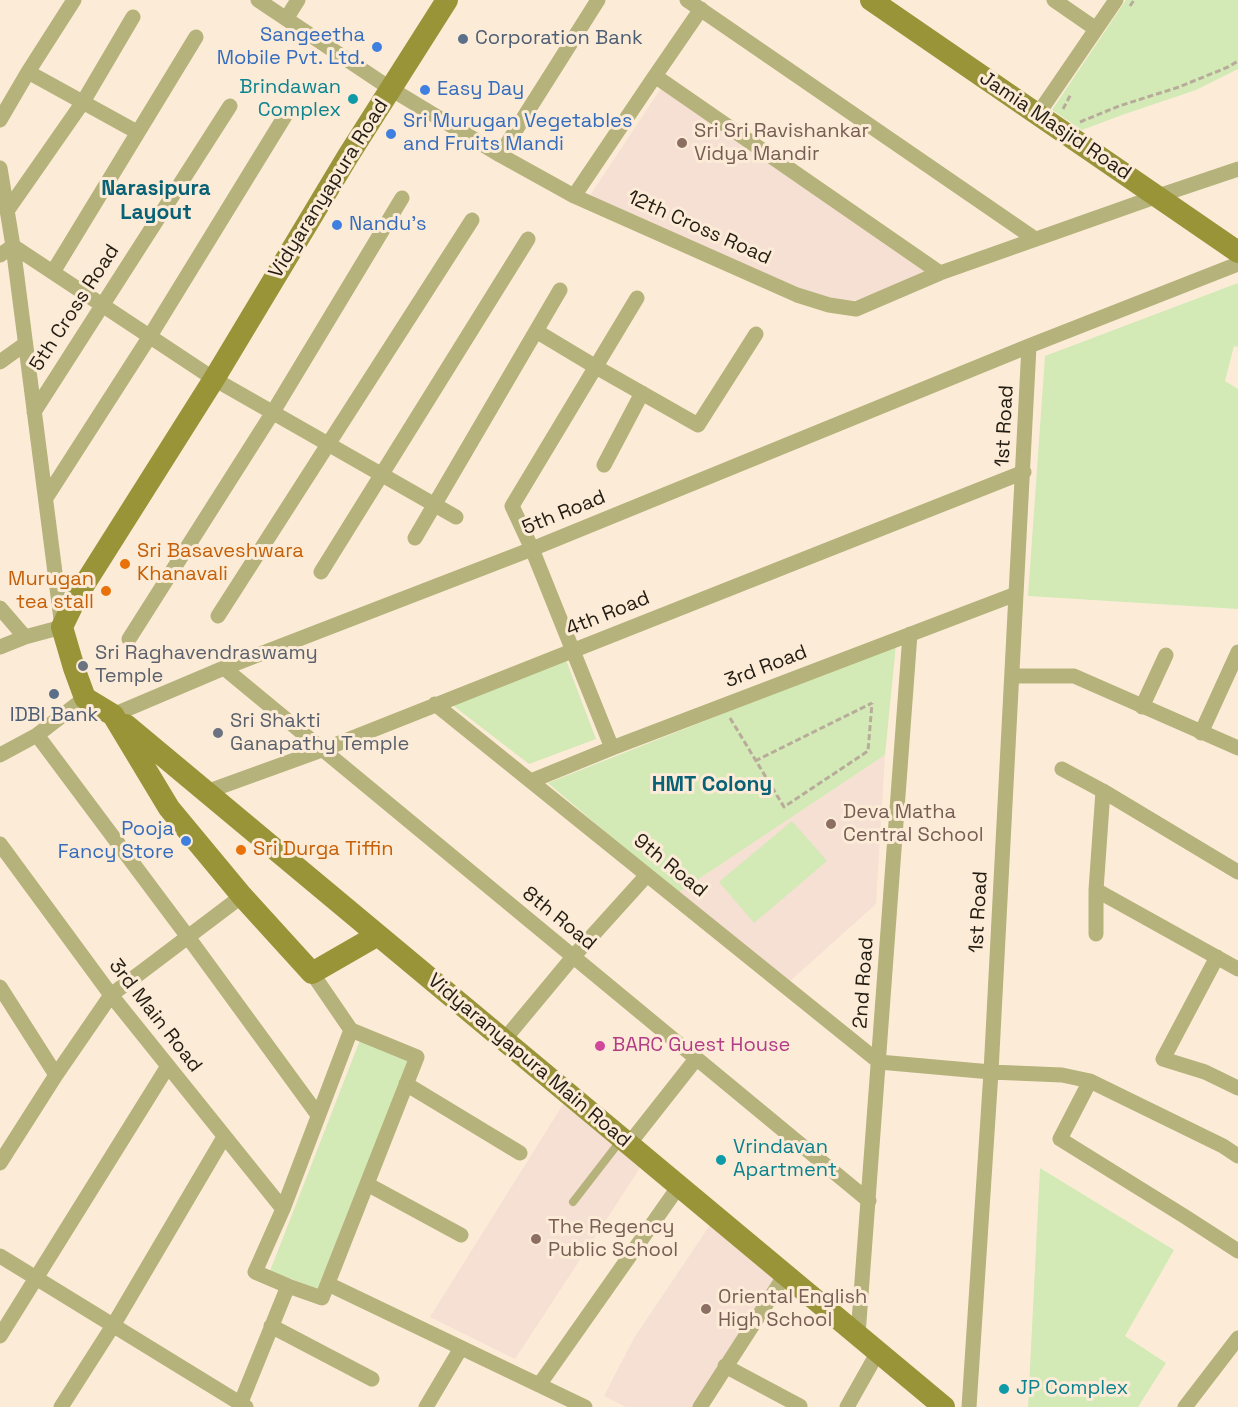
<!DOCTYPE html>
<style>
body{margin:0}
canvas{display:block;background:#fcecd7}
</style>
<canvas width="1238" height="1407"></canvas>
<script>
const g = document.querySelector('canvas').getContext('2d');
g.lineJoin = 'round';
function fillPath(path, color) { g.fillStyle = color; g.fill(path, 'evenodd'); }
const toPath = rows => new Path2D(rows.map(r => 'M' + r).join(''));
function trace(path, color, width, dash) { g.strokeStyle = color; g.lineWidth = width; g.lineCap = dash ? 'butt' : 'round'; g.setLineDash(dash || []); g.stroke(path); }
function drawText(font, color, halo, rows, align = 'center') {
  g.font = font + ' "Space Grotesk",sans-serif'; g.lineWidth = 6; g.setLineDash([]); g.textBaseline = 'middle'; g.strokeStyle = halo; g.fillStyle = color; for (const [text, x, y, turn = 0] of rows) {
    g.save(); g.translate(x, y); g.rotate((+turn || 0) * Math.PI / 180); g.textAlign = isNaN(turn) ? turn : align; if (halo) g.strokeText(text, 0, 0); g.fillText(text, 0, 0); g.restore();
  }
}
const education = toPath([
 [661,88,927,273,856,300,830,299,799,288,589,197],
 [885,755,876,904,790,981,679,892],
 [567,1098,644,1162,515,1359,430,1317],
 [710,1225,776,1280,696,1407,626,1407,604,1396,634,1338]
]);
const green = toPath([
 [1126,0,1238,0,1238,69,1196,90,1122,115,1082,130,1052,110],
 [1238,283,1238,347,1234,346,1225,381,1238,389,1238,609,1028,596,1045,356],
 [896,645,885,755,679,892,623,847,548,783],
 [566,660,596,739,529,764,451,704],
 [792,821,827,861,754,923,719,882],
 [360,1040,409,1059,318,1289,270,1271],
 [1040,1168,1174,1250,1125,1336,1166,1363,1138,1407,1028,1407]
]);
const path = toPath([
 [1130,6,1134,0],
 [1063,109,1071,94],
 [1080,122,1119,106,1179,87,1228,67,1238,61],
 [730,718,784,807,868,751,872,703],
 [755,761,872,703]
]);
const lane = toPath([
 [573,1202,621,1140]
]);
const street = toPath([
 [258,0,391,89,500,155,574,196,797,295,829,305,856,309,940,273,1158,196,1238,169],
 [687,0,1035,239],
 [1054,0,1096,29],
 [286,19,298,0],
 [28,72,74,0],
 [655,76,701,9],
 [1038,114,1116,0],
 [0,120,28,72,137,132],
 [500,155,598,0],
 [0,168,13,246,214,379,456,517],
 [574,196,655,76,940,273],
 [7,211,83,102,133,17],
 [0,255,13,246,62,627,25,637,0,647],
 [53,272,196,37],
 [536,331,596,367,698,425,756,334],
 [0,362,25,344],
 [34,412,230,106],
 [604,465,642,393],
 [46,498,150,336,288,111],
 [415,538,560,290],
 [321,572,528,239],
 [0,608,25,637],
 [218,616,472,220],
 [129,639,273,412,402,198],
 [224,668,869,1201],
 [1013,676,1074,676,1238,748],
 [435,704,879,1062,991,1072,1062,1075,1090,1081,1223,1146,1238,1156],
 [1142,707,1166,655],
 [113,715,224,668,532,549,1029,346,1238,264],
 [1201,733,1238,652],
 [37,735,188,937,318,1115],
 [612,748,532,549,512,506,637,298],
 [0,755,37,735,85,698],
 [1062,769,1103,791],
 [531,781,612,748,1016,594],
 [206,792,322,750,1024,472],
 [0,844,111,995,283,1209],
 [1096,890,1238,969],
 [1096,934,1096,890,1103,791,1238,872],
 [1217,957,1163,1059,1205,1072,1238,1088],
 [0,987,56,1075],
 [504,1040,573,957,647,875],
 [1090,1081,1060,1139,1184,1216,1238,1251],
 [406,1084,520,1153],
 [629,1144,696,1059],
 [0,1163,56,1075,111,995,242,896],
 [367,1184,461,1235],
 [0,1256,246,1407],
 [328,1284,585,1407],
 [288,1286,322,1298,417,1057,351,1030],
 [271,1326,372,1379],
 [858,1335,910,634],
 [0,1336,168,1066],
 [725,1366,800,1406],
 [539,1385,679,1186],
 [61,1407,114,1324,224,1137],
 [239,1407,288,1286,255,1272,283,1209,351,1030,312,973],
 [426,1407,461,1348],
 [700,1407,785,1275],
 [847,1407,878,1352],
 [969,1407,991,1072,1029,346],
 [1185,1407,1238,1338]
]);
const secondary = toPath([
 [871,0,1238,252],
 [126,725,944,1407],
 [378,935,312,973,242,896,169,808,113,715,85,698,74,668,62,627,77,596,214,379,348,156,447,0]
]);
const markers = [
 [463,39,6,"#5c6f8a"],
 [377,47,6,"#3f7fe0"],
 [425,90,6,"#3f7fe0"],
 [353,99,6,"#0f9aa8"],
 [391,134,6,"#3f7fe0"],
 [682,143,6,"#8d6e63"],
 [337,225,6,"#3f7fe0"],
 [125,564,6,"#e8710a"],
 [106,591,6,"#e8710a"],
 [83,666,6,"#6b7280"],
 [54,694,6,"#5c6f8a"],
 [218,733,6,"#6b7280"],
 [831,824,6,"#8d6e63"],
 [186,841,6,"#3f7fe0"],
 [241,850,6,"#e8710a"],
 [600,1046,6,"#d1479c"],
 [721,1160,6,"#0f9aa8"],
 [536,1239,6,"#8d6e63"],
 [706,1309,6,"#8d6e63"],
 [1004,1389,6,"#0f9aa8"]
];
const shopNames = [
 ["Sangeetha",365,36,"right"],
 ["Mobile Pvt. Ltd.",365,59,"right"],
 ["Easy Day",437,90],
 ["Sri Murugan Vegetables",403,122],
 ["and Fruits Mandi",403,145],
 ["Nandu's",349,225],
 ["Pooja",174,830,"right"],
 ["Fancy Store",174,853,"right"]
];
const serviceNames = [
 ["Corporation Bank",475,39],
 ["IDBI Bank",54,716,"center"]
];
const cultureNames = [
 ["Brindawan",341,88,"right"],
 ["Complex",341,111,"right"],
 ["Vrindavan",733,1148],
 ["Apartment",733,1171],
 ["JP Complex",1016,1389]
];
const streetNames = [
 ["Jamia Masjid Road",1055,126,34],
 ["Vidyaranyapura Road",329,189,-58],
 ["12th Cross Road",699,228,24],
 ["5th Cross Road",75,308,-57],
 ["1st Road",1005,426,-87],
 ["5th Road",564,513,-22],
 ["4th Road",608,614,-22],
 ["3rd Road",766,667,-21],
 ["9th Road",670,866,39],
 ["1st Road",979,912,-87],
 ["8th Road",559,919,39],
 ["2nd Road",864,983,-86],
 ["3rd Main Road",155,1016,52],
 ["Vidyaranyapura Main Road",529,1061,40]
];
const educationNames = [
 ["Sri Sri Ravishankar",694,132],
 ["Vidya Mandir",694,155],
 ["Deva Matha",843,813],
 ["Central School",843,836],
 ["The Regency",548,1228],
 ["Public School",548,1251],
 ["Oriental English",718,1298],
 ["High School",718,1321]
];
const foodNames = [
 ["Sri Basaveshwara",137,552],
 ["Khanavali",137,575],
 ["Murugan",94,580,"right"],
 ["tea stall",94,603,"right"],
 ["Sri Durga Tiffin",253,850]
];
const worshipNames = [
 ["Sri Raghavendraswamy",95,654],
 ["Temple",95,677],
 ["Sri Shakti",230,722],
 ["Ganapathy Temple",230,745]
];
const hotelNames = [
 ["BARC Guest House",612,1046]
];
const neighbourhoodNames = [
 ["Narasipura",156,189],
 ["Layout",156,213],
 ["HMT Colony",712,785]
];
fillPath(education, '#f6dfd3');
fillPath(green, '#d3eab6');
trace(path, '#b8ab9a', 3, [6, 3]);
trace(lane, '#b5b27b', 8);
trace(street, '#b5b27b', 15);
trace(secondary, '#9a9439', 22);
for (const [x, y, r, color] of markers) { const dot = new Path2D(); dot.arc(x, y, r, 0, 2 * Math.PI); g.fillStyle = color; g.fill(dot); trace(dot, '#fcecd7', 2); }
drawText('20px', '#366cbe', '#fcecd7', shopNames, 'left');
drawText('20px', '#4e5e75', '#fcecd7', serviceNames, 'left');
drawText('20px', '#0d838f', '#fcecd7', cultureNames, 'left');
drawText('20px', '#231c12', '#fcecd7', streetNames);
drawText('20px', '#785e54', '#fcecd7', educationNames, 'left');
drawText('20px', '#c56008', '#fcecd7', foodNames, 'left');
drawText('20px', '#5b616d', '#fcecd7', worshipNames, 'left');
drawText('20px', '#b23c85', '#fcecd7', hotelNames, 'left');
drawText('bold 21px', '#086175', '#fcecd7', neighbourhoodNames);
</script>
